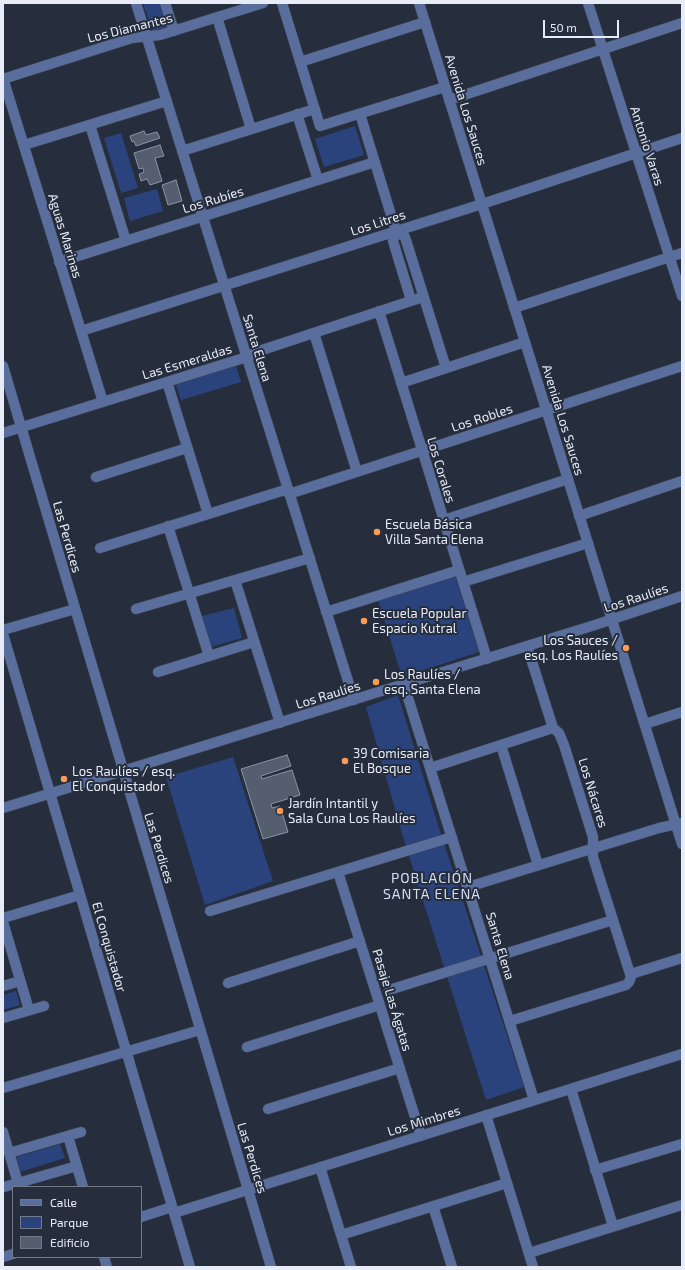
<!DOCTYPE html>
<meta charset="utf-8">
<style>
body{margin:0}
#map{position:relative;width:685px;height:1270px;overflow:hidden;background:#262e3d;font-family:"Exo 2",sans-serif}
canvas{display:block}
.frame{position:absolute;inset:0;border:4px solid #e7ecf7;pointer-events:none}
.legend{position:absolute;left:12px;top:1186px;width:130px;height:72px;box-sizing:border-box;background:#262e3d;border:1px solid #737a87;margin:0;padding:5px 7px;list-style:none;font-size:12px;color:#e7ecf7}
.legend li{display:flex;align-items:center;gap:8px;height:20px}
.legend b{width:20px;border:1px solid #737a87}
.scale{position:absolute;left:543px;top:20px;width:76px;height:18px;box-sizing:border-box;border:2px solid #e7ecf7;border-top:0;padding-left:5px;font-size:12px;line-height:14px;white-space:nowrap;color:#e7ecf7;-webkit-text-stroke:3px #262e3d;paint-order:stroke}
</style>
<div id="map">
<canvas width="685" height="1270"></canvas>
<div class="frame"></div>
<ul class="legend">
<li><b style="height:5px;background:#596e9c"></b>Calle</li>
<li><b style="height:11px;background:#2a437d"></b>Parque</li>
<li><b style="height:11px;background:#555e6f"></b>Edificio</li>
</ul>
<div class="scale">50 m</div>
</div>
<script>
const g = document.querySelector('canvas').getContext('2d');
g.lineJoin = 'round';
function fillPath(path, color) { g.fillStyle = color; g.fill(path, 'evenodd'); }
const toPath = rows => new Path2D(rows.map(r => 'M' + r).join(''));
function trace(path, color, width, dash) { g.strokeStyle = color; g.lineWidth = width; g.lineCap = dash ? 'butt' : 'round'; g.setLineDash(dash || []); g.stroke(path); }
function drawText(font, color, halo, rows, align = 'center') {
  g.font = font + ' "Exo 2",sans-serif'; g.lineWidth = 4; g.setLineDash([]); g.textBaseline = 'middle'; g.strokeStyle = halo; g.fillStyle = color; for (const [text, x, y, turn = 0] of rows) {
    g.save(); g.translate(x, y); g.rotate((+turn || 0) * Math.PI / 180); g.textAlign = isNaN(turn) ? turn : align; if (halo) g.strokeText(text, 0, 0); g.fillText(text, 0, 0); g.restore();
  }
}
const green = toPath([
 [143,3,160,3,168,28,153,32],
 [355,126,364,155,324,167,315,139],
 [121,133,138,188,121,193,104,138],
 [157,189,163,211,130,221,124,198],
 [236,366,241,382,181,400,176,385],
 [455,575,479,652,402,677,378,600],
 [234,608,242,638,211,647,202,616],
 [398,695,439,828,524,1087,486,1100,403,837,366,707],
 [233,757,273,881,205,905,166,777],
 [16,991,20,1005,3,1010,3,995],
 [60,1144,65,1158,20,1172,16,1157]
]);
const building = toPath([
 [144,131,146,135,157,132,160,138,136,146,134,141,132,142,130,136,144,131],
 [160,145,164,156,155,158,162,181,150,185,147,179,141,181,139,174,144,172,143,168,139,169,134,153,160,145],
 [176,180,182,201,168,205,162,185,176,180],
 [287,755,291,766,261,776,262,779,292,770,300,795,271,804,272,808,280,806,288,832,263,839,241,769,287,755]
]);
const minor = toPath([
 [136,3,354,700],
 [165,3,174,31],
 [282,3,320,126,445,87],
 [588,3,682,296],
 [217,17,251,129],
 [300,62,425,22],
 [3,78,103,402],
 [3,79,132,38,160,35,263,3],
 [449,100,682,23],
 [297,114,318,180],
 [360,114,396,231,393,241,411,300],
 [90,125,126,241],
 [24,145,167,101],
 [182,151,315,109],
 [396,231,405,237,446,368],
 [59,262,375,162],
 [514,308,682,253],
 [379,311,487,659],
 [81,331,482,204,682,138],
 [314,333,357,472],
 [3,366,271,1267],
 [167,382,208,514],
 [401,383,525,342],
 [3,433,247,357,256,352,423,297],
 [96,477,187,448],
 [289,494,682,366],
 [579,516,682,481],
 [444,520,568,479],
 [168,526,209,656],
 [100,548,288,489],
 [235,580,280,723],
 [463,582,588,543],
 [136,609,310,558],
 [326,612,459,570],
 [3,630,75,609],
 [3,634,190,1267],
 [158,672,254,642],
 [404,685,534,1100],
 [645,724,682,712],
 [501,745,538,865],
 [430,768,553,728],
 [338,872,421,1136],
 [468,887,659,828,682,823],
 [210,911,452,837],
 [3,918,80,895],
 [3,922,29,1010],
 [631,974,682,958],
 [228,983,360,941],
 [3,986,20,981],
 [389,990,613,920],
 [3,1018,44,1006],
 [510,1021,626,985,629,982,631,977,593,857,593,837,564,745,559,733,553,728,527,646],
 [247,1047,380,1005],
 [3,1088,200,1030],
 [571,1089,613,1226],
 [268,1109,400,1068],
 [486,1115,533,1267],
 [3,1132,18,1183],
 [68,1136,83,1187],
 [9,1153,81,1132],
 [320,1167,351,1267],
 [595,1170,682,1144],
 [4,1187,77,1166],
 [433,1206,452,1267],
 [174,1213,682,1054],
 [141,1217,172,1207],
 [341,1235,507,1183],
 [529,1253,682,1205],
 [3,1257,13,1254],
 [104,1257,107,1267]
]);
const tertiary = toPath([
 [419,3,682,844],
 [3,808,595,625,682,596]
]);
const markers = [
 [377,532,4,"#fd9c56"],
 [364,621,4,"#fd9c56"],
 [626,648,4,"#fd9c56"],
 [376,682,4,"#fd9c56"],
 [345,761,4,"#fd9c56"],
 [64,779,4,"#fd9c56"],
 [280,811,4,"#fd9c56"]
];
const streetNames = [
 ["Los Diamantes",130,28,-14],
 ["Avenida Los Sauces",466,110,73],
 ["Antonio Varas",647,146,72],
 ["Los Rubíes",213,200,-17],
 ["Los Litres",378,223,-18],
 ["Aguas Marinas",65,236,73],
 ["Santa Elena",257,348,73],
 ["Las Esmeraldas",187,362,-17],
 ["Los Robles",482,418,-18],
 ["Avenida Los Sauces",563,420,73],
 ["Los Corales",441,470,73],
 ["Las Perdices",67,537,74],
 ["Los Raulíes",636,598,-18],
 ["Los Raulíes",328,695,-17],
 ["Los Nácares",593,793,73],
 ["Las Perdices",159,848,73],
 ["Santa Elena",500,946,73],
 ["El Conquistador",109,947,74],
 ["Pasaje Las Ágatas",392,1000,73],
 ["Los Mimbres",424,1121,-17],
 ["Las Perdices",252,1158,73]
];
const poiNames = [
 ["Escuela Básica",385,525],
 ["Villa Santa Elena",385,540],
 ["Escuela Popular",372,614],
 ["Espacio Kutral",372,629],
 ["Los Sauces /",618,641,"right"],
 ["esq. Los Raulíes",618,656,"right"],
 ["Los Raulíes /",384,675],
 ["esq. Santa Elena",384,690],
 ["39 Comisaria",353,754],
 ["El Bosque",353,769],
 ["Los Raulíes / esq.",72,772],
 ["El Conquistador",72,787],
 ["Jardín Intantil y",288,804],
 ["Sala Cuna Los Raulíes",288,819]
];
const neighbourhoodNames = [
 ["POBLACIÓN",432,878],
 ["SANTA ELENA",432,894]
];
fillPath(green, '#2a437d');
fillPath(building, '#555e6f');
trace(building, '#8a93a6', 1);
trace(minor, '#414957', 11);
trace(tertiary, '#414957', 11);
trace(minor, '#596e9c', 10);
trace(tertiary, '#596e9c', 10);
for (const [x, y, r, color] of markers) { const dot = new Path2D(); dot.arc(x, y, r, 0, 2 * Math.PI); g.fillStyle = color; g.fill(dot); trace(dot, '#262e3d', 1.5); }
drawText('13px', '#e7ecf7', '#262e3d', streetNames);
drawText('13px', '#e7ecf7', '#262e3d', poiNames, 'left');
g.letterSpacing = '1px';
drawText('14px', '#d4def3', '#262e3d', neighbourhoodNames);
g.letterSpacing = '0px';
</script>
